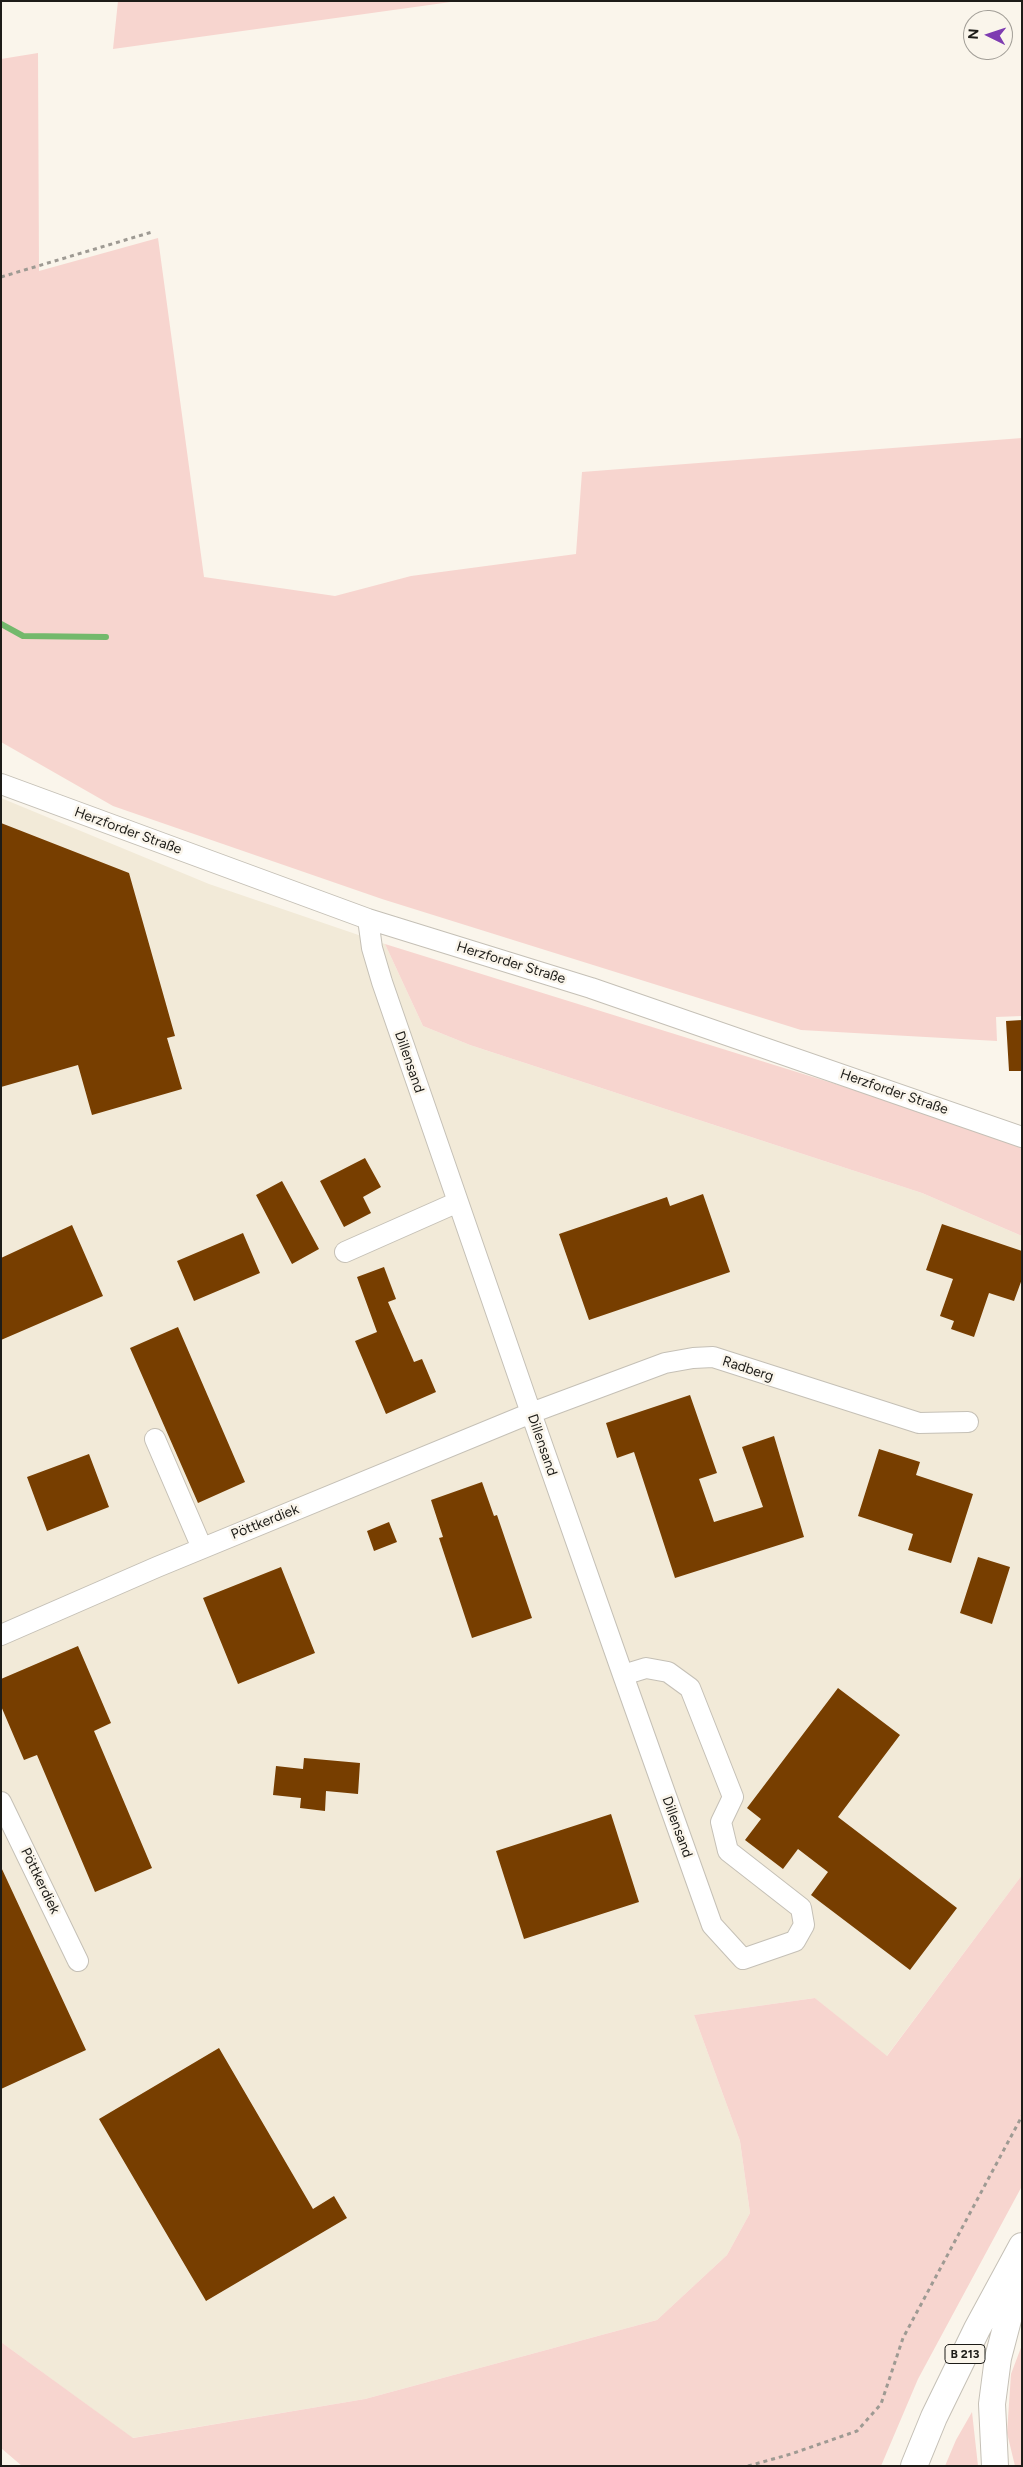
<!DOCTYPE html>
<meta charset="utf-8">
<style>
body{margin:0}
#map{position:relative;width:1023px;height:2467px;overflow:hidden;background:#faf5eb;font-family:Figtree,sans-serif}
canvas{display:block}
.frame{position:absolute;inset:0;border:2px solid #1d1c18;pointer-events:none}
.north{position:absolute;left:963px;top:10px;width:50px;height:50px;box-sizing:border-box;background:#faf5eb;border:1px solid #a29e97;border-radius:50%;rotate:274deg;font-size:14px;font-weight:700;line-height:20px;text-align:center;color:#1d1c18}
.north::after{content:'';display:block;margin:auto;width:18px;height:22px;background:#7e3cb1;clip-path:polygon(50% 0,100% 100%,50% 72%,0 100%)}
</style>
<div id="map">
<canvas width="1023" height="2467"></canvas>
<div class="frame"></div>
<div class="north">N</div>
</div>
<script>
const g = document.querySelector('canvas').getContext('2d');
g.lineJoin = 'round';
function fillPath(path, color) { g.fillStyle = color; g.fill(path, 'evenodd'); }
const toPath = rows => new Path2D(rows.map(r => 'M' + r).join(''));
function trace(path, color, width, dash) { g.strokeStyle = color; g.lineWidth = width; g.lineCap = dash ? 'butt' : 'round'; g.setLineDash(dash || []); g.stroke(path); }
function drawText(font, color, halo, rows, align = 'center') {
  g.font = font + ' Figtree,sans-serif'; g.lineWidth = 5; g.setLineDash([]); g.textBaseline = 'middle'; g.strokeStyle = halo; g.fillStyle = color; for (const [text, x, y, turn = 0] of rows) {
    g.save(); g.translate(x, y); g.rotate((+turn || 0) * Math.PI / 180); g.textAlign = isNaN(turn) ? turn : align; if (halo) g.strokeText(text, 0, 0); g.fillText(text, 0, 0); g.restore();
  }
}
const built = toPath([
 [1,798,209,884,385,944,423,1026,470,1045,922,1193,1022,1236,1022,1875,886,2057,815,1998,694,2015,740,2141,750,2213,727,2255,657,2320,365,2399,132,2438,1,2342]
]);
const green = toPath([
 [118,1,458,1,113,49],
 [38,53,39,271,158,238,204,577,335,596,411,576,576,554,582,472,1022,438,1022,1016,996,1017,997,1041,801,1030,382,899,113,806,1,742,1,59],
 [385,944,1022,1142,1022,1236,922,1193,470,1045,423,1026],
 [1022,1875,1022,2186,918,2379,881,2466,22,2466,1,2448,1,2342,133,2438,365,2399,657,2320,727,2255,750,2213,740,2141,694,2015,815,1998,887,2056],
 [1022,2345,1022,2466,1015,2466,1007,2433,1011,2374],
 [972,2412,978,2466,945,2466,956,2440]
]);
const stream = toPath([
 [1,624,23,636,106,637]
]);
const building = toPath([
 [1,823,129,873,175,1036,167,1038,182,1089,92,1115,78,1065,1,1087],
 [1022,1020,1022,1071,1009,1071,1006,1021],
 [365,1158,381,1187,363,1197,371,1213,344,1227,320,1181],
 [282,1181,319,1249,292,1264,256,1195],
 [703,1194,730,1272,589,1320,559,1234,667,1197,670,1206],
 [942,1224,1022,1251,1022,1279,1014,1301,989,1293,974,1337,951,1329,954,1321,940,1316,953,1279,926,1270],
 [72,1225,103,1296,1,1340,1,1258],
 [243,1233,260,1273,194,1301,177,1261],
 [384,1267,396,1299,388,1302,414,1362,422,1359,436,1392,386,1414,355,1341,377,1332,357,1277],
 [178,1327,245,1482,198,1503,130,1348],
 [690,1395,717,1473,699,1479,714,1522,763,1507,742,1447,774,1436,804,1537,675,1578,634,1452,617,1458,606,1423],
 [879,1449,920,1462,916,1475,973,1494,951,1563,908,1550,913,1534,858,1516],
 [89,1454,109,1507,47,1531,27,1477],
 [482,1482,494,1516,497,1515,532,1618,472,1638,439,1538,443,1537,431,1500],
 [389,1522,397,1542,374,1551,367,1531],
 [978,1557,1010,1567,992,1624,960,1613],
 [281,1567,315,1653,238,1684,203,1598],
 [78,1646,111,1723,94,1731,152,1868,95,1892,37,1755,24,1760,1,1706,1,1679],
 [838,1688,900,1735,838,1817,957,1908,910,1970,811,1895,828,1872,798,1849,783,1869,745,1840,761,1819,747,1808],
 [304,1758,360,1763,358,1794,326,1791,325,1811,300,1808,301,1798,273,1795,276,1766,303,1769],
 [611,1814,639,1902,524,1939,496,1851],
 [1,1867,86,2050,1,2089],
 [219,2048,313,2209,334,2196,347,2218,206,2301,99,2119]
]);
const path = toPath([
 [1,277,152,232],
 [748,2466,791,2454,857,2431,881,2404,903,2338,1022,2116]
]);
const minor = toPath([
 [1,784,368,919,591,988,1022,1137],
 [368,919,372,948,382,982,531,1413,623,1675,712,1925,743,1959,795,1941,804,1925,801,1908,728,1851,721,1822,733,1797,690,1688,668,1672,646,1668,623,1675],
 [345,1252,458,1202],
 [155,1439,202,1548],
 [1,1635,157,1567,531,1413,665,1363,693,1358,713,1357,919,1423,968,1422],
 [1,1802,78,1961]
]);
const major = toPath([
 [914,2466,934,2417,977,2329,1022,2246],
 [995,2466,992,2404,998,2358,1009,2316,1022,2288]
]);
const shields = [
 [965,2354,40]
];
const shieldNames = [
 ["B 213",965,2354]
];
const streetNames = [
 ["Herzforder Straße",128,831,20],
 ["Herzforder Straße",511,963,17],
 ["Dillensand",409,1062,71],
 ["Herzforder Straße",894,1092,19],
 ["Radberg",748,1369,18],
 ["Dillensand",542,1445,71],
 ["Pöttkerdiek",265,1522,-22],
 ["Dillensand",677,1827,70],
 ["Pöttkerdiek",40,1881,64]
];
fillPath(built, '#f2ead8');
fillPath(green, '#f7d5cf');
trace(stream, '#73b96c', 6);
fillPath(building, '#773e00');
trace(minor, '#c5c0b6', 22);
trace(major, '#c5c0b6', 28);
trace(path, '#9e9a93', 3, [4, 4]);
trace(minor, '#fff', 20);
trace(major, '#fff', 26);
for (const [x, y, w] of shields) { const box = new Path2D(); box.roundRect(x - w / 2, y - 9.5, w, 19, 4); g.fillStyle = '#faf5eb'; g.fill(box); trace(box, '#1d1c18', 1); }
drawText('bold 12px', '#1d1c18', null, shieldNames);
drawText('14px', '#1d1c18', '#faf5eb', streetNames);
</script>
